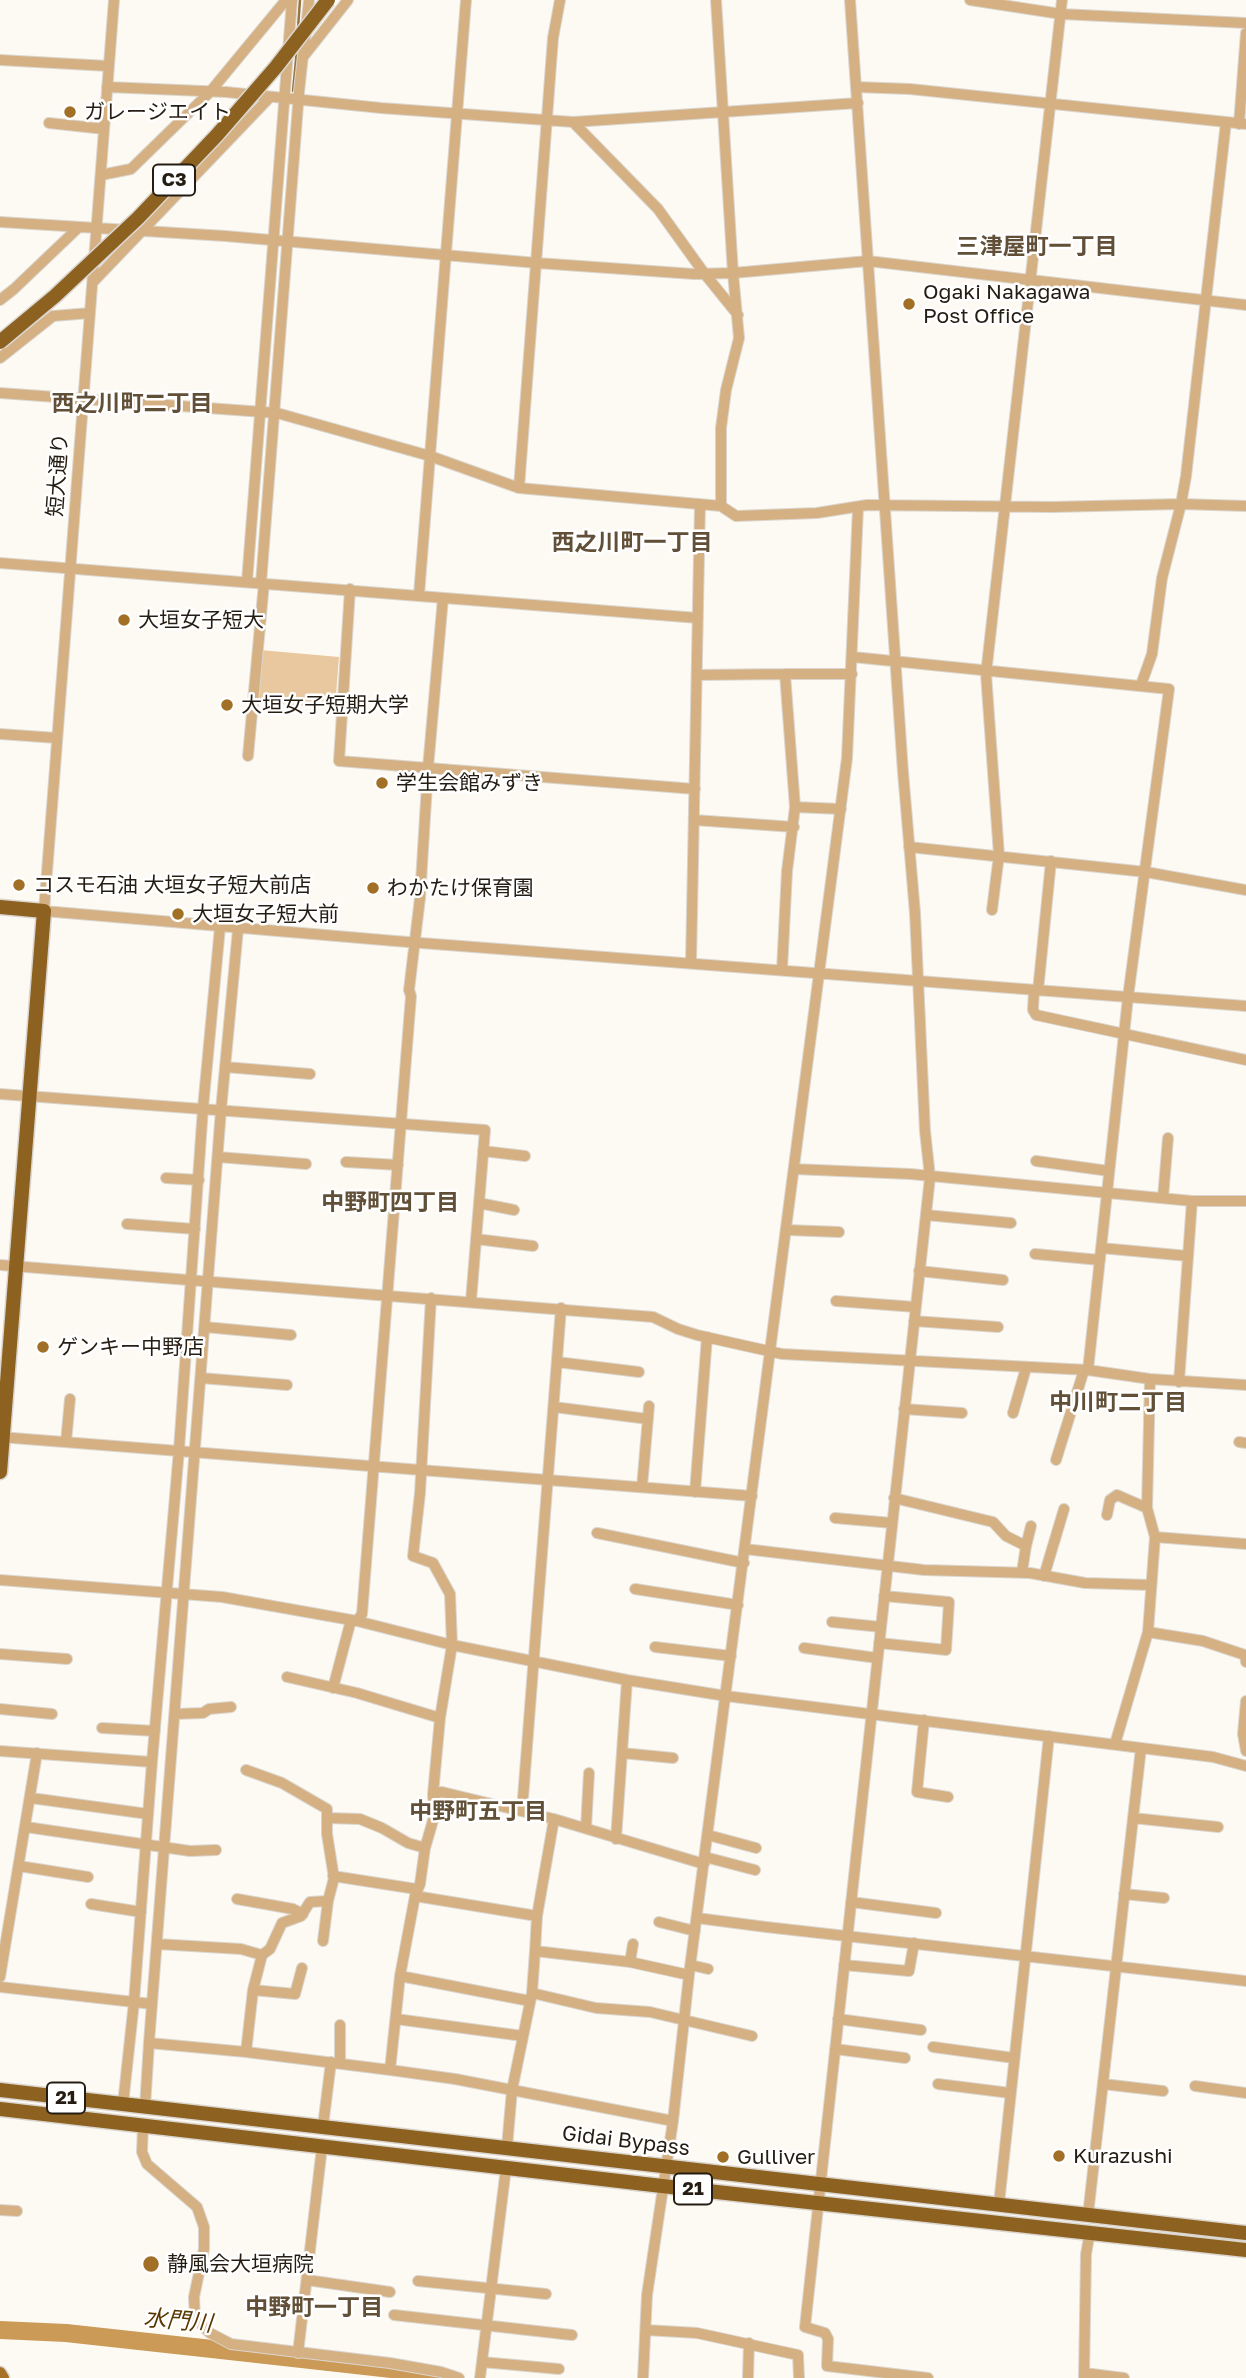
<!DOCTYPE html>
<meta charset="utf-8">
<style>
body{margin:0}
canvas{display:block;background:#fdf9f3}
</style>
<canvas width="1246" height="2378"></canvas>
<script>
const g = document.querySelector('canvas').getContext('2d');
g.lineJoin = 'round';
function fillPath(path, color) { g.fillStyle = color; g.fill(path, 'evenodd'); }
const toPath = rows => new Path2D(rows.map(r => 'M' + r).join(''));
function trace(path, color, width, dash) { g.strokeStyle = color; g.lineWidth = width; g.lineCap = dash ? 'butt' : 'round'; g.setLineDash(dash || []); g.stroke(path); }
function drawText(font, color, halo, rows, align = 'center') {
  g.font = font + ' "Golos Text","Noto Sans JP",sans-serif'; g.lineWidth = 5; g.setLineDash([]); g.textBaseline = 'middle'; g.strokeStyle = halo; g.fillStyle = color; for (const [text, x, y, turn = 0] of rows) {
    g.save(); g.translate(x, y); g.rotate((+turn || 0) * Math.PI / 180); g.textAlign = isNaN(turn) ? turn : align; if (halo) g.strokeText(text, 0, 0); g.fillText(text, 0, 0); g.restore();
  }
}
const green = toPath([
 [260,650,339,657,335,708,255,702]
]);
const stream = toPath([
 [298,28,300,0],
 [293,91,297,49]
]);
const river = toPath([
 [0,2330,66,2333,212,2349,409,2371,435,2378]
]);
const minor = toPath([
 [114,0,44,911,395,941,1246,1006],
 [716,0,733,273,739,338,726,390,721,428,721,506],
 [850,0,903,772,915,913,925,1131,930,1177,805,2327,825,2333,828,2339,827,2366,928,2378],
 [970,0,1061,14,1246,23],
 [303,57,348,0],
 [0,60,108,66],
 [107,87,226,92,381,108,573,122,658,209,704,273,738,315],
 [856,87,910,89,1246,124],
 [573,122,858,103],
 [49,123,104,129],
 [1239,124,1246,33],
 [101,175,131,169,210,92,286,0],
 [0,222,225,236,537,263,694,274,733,273,868,261,1246,305],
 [93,282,270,97],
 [0,300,14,289,79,227],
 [0,358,53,316,90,313],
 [0,393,277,413,430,456,519,488,721,506,736,516,817,513,867,505,1052,507,1181,504,1246,506],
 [519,488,553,38,560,0],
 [0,563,698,618],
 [247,582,292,0],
 [261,583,299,92,309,0],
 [350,589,339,761,695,789],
 [419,595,466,0],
 [853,657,1169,689,1128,997,1088,1370],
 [697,675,785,674],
 [1141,685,1152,654,1162,578,1181,504,1186,476,1226,122],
 [0,734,57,738],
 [248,756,264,583],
 [795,807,785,674,852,674],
 [694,820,794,827],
 [909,847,1146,872,1246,890],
 [992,910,999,855,986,674,1062,0],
 [238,929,221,1110,149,2043,246,2052,390,2070,455,2079,673,2121],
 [691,963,700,504],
 [782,970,787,871,795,807,841,809],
 [1034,990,1033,1010,1036,1015,1246,1060],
 [1038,991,1051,861],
 [225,1067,310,1074],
 [0,1094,485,1130,471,1301],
 [483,1151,525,1156],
 [218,1157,306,1164],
 [1036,1161,1109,1171],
 [346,1162,398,1165],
 [794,1169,910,1174,1192,1201,1246,1201],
 [166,1178,199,1180],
 [1163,1198,1168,1138],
 [479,1203,514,1210],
 [926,1215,1011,1223],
 [127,1224,195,1229],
 [787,1230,839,1232],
 [476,1239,533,1246],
 [1101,1248,1188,1256],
 [1035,1254,1100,1260],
 [0,1265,653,1317,678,1329,697,1335,782,1354,1088,1370,1150,1379,1246,1385],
 [919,1271,1003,1280],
 [836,1301,915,1307],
 [914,1321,998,1327],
 [205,1327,291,1335],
 [557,1362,639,1372],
 [201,1378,287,1385],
 [1179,1382,1192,1201],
 [554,1407,648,1419],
 [904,1409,962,1413],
 [1013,1413,1026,1368],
 [0,1437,752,1496],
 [66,1442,70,1399],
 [1239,1442,1246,1443],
 [1056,1460,1084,1370],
 [642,1487,649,1406],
 [695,1492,707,1337],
 [894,1498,993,1522,1006,1536,1026,1546,1022,1572],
 [1107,1515,1110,1500,1117,1495,1147,1508],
 [835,1518,892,1523],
 [597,1533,744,1563],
 [1155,1537,1246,1544],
 [1026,1546,1031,1526],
 [745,1549,924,1570,1030,1573,1085,1583,1150,1585],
 [1044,1576,1064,1509],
 [0,1580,222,1597,357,1621,452,1645,627,1680,726,1696,1213,1757,1246,1766],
 [635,1589,738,1605],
 [357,1621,362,1614,411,996,409,990,420,898,428,768,443,598],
 [832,1622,881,1627],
 [1148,1632,1203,1641,1245,1655,1246,1662],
 [879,1643,946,1650,949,1602,884,1596],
 [655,1647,731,1656],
 [804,1648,877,1658],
 [0,1654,67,1659],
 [287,1677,357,1693,440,1718],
 [333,1688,351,1620],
 [1246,1701,1243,1734,1246,1751],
 [0,1709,52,1714],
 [175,1714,203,1713,209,1709,231,1707],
 [924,1720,917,1792,948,1797],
 [102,1728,155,1731],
 [1115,1744,1148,1632,1155,1537,1147,1508,1150,1379],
 [0,1751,152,1762,134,2002,123,2104],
 [622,1753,673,1758],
 [152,1762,179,1450,203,1108,220,927],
 [433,1794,442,1792,554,1819,704,1864],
 [31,1798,148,1814],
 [522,1811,561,1308],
 [327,1818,360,1819,382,1828,408,1843,425,1848],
 [1133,1818,1218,1827],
 [554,1819,537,1916,535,1951,630,1962,689,1975],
 [26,1827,190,1851,216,1850],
 [586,1828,589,1773],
 [708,1835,756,1848],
 [616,1839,627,1680],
 [705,1857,755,1870],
 [19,1866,88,1877],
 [333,1876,416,1889],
 [1124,1894,1164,1898],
 [415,1896,537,1916],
 [237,1899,293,1909,303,1914],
 [851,1902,936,1913],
 [91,1904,141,1912],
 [697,1918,766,1927,1246,1981],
 [659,1922,695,1931],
 [323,1941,328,1901],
 [157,1944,241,1949,262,1955],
 [630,1962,633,1944],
 [691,1965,708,1969],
 [844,1965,909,1971,914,1943],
 [400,1976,530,2001],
 [0,1977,37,1753],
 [0,1987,152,2004],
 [253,1990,295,1994,302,1968],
 [532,1993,596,2008,650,2012,752,2036],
 [396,2019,523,2036],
 [838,2019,921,2030],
 [933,2047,1014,2058],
 [835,2049,905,2058],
 [246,2052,253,1990,262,1955,270,1949,282,1923,301,1916,310,1902,328,1901,334,1878,327,1834,327,1809,282,1783,246,1770],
 [340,2063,340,2025],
 [390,2070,400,1976,415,1896,420,1884,425,1848,434,1817,433,1794,440,1718,452,1645,450,1594,433,1563,413,1556,420,1493,431,1298],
 [938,2084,1010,2093],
 [1103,2084,1163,2091],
 [1195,2086,1246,2093],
 [145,2107,149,2043],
 [143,2125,142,2152,147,2164,197,2207,204,2227,204,2249,194,2297,195,2319,210,2333,231,2344,390,2363,441,2372,459,2378],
 [323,2126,331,2062],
 [507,2147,512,2090,532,1993,535,1951],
 [999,2204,1049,1736],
 [0,2210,17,2211],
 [1088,2215,1141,1748],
 [307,2280,390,2292],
 [418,2281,546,2294],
 [394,2315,572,2335],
 [646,2330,697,2333,798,2355,799,2378],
 [298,2353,322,2147],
 [482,2362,559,2369],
 [1084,2373,1124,2378],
 [480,2378,506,2168],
 [643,2378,647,2295,673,2121,689,1975,847,758,858,508],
 [748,2378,749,2343],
 [1084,2378,1086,2254,1090,2232]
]);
const major = toPath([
 [0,2373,3,2378]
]);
const highway = toPath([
 [0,907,44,911,0,1472],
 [0,2090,1246,2233],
 [0,2109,662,2186,1246,2250]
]);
const highwayBridge = toPath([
 [0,342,55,296,138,218,217,135,276,67,328,0]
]);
const markers = [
 [70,112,7,"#a16f25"],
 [909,304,7,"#a16f25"],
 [124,620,7,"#a16f25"],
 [227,705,7,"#a16f25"],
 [382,783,7,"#a16f25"],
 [19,885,7,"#a16f25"],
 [373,888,7,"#a16f25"],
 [178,914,7,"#a16f25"],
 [43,1347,7,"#a16f25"],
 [1059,2156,7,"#a16f25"],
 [723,2157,7,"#a16f25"],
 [151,2264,9,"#a16f25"]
];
const shields = [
 [174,180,42],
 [66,2098,38],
 [693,2189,38]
];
const shieldNames = [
 ["C3",174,180],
 ["21",66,2098],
 ["21",693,2189]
];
const poiNames = [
 ["ガレージエイト",84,112],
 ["Ogaki Nakagawa",923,292],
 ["Post Office",923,316],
 ["大垣女子短大",138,620],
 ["大垣女子短期大学",241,705],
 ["学生会館みずき",396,783],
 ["コスモ石油 大垣女子短大前店",33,885],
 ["わかたけ保育園",387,888],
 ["大垣女子短大前",192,914],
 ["ゲンキー中野店",57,1347],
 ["Kurazushi",1073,2156],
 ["Gulliver",737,2157],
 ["静風会大垣病院",167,2264]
];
const streetNames = [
 ["短大通り",58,475,-86],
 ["Gidai Bypass",626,2141,7]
];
const neighbourhoodNames = [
 ["三津屋町一丁目",1037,247],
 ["西之川町二丁目",132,404],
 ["西之川町一丁目",632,543],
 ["中野町四丁目",390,1203],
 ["中川町二丁目",1118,1403],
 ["中野町五丁目",478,1812],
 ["中野町一丁目",314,2308]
];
const waterNames = [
 ["水門川",178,2321,5]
];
fillPath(green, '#e9c89f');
trace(stream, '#997443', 2.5);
trace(river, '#cb9a57', 18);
trace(minor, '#dad6cf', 12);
trace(major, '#dad6cf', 15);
trace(highway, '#dad6cf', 17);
trace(minor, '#d4b082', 10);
trace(major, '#a67326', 12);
trace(highway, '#8d611f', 14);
trace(highwayBridge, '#dad6cf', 17, []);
trace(highwayBridge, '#8d611f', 14);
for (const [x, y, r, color] of markers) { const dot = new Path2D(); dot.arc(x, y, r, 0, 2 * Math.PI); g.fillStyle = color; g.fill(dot); trace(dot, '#fff', 2.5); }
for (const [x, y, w] of shields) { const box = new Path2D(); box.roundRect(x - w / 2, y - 15.5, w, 31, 5); g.fillStyle = '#fff'; g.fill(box); trace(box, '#251d13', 2); }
drawText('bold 19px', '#251d13', null, shieldNames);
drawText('21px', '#251d13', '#fff', poiNames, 'left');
drawText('21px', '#251d13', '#fff', streetNames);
drawText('bold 23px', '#614f37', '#fff', neighbourhoodNames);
drawText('italic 23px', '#583700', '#fff', waterNames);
</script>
